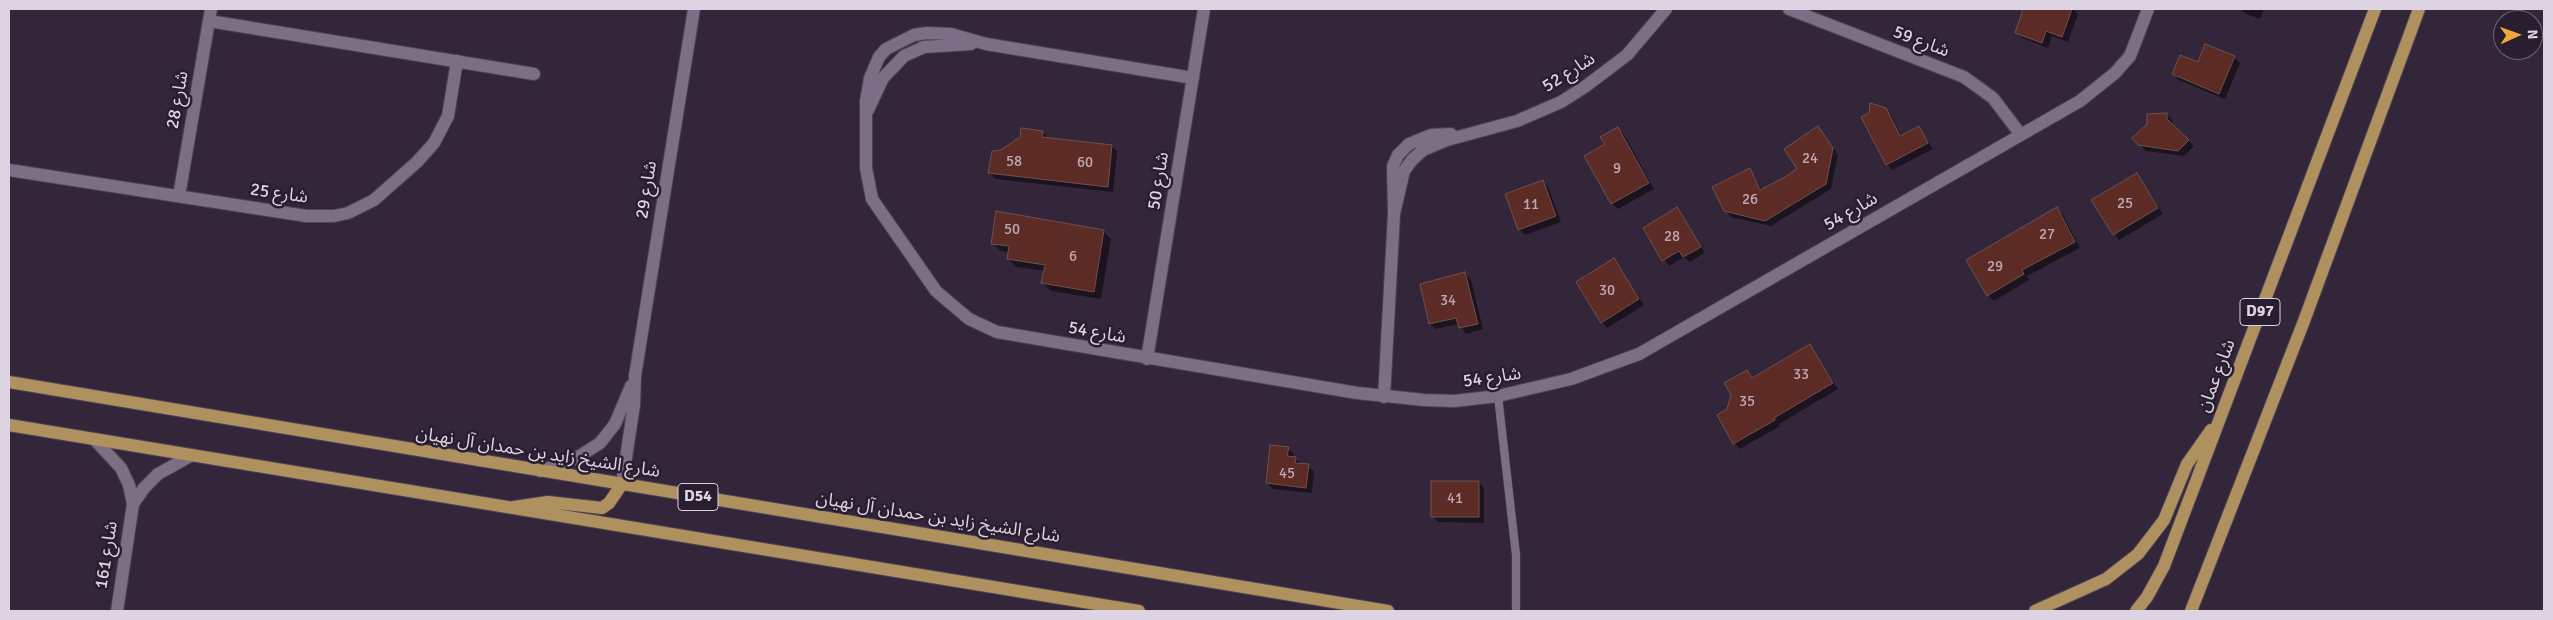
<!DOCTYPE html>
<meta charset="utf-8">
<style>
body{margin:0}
#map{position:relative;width:2553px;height:620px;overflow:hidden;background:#33263b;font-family:Signika,sans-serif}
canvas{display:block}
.frame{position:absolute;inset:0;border:10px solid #dcd4e2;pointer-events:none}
.north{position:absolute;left:2493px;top:10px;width:50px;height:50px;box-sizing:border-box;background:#291d30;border:1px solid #716677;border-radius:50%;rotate:88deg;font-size:14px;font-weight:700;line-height:20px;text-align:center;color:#dcd4e2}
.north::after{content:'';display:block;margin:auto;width:18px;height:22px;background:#f1a640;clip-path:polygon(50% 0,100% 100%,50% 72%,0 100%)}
</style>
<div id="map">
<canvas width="2553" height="620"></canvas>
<div class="frame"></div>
<div class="north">N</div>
</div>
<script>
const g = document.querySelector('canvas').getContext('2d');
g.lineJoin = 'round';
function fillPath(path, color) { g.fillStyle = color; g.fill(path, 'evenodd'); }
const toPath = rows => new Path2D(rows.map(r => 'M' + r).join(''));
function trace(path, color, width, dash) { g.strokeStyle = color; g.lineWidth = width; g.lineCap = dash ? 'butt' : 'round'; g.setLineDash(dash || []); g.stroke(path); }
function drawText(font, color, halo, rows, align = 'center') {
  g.font = font + ' Signika,"Noto Sans Arabic",sans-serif'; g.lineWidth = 5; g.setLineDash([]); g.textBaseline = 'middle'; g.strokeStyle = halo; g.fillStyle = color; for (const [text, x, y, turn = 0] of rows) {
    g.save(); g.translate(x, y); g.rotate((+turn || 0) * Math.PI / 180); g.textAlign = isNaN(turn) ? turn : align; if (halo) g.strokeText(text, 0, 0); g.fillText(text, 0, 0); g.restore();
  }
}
const shadow = toPath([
 [2025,9,2073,9,2078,14,2068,42,2052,36,2048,48,2022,38,2016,33],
 [2240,9,2264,9,2260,19,2245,13],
 [2234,57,2240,63,2225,99,2179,80,2174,74,2199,64],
 [1885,109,1891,115,1902,137,1919,128,1933,149,1892,170,1887,164],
 [2167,114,2172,120,2173,126,2194,146,2184,156,2146,151,2134,138],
 [1818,127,1838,155,1831,189,1771,226,1731,217,1725,210,1749,169,1762,190,1799,169],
 [1618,129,1624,134,1654,189,1618,209,1612,204,1586,156,1606,145],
 [1042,132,1048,138,1112,146,1117,152,1113,192,995,179,990,173,1001,151],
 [2137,174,2163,214,2119,240,2093,201],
 [1543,181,1548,187,1561,222,1525,235,1519,229],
 [1677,208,1705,253,1690,262,1684,257,1669,266,1644,228],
 [2057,209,2063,215,2080,248,2027,276,2029,280,1994,301,1988,295],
 [1104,232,1111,239,1101,299,1051,291,1043,283,1045,271,1016,267,1008,259,1009,252,1000,251,993,243],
 [1614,260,1644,305,1607,328,1602,322],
 [1465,274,1471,280,1483,329,1466,334,1459,324,1436,329,1430,324],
 [1810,345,1838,389,1779,424,1780,426,1740,449,1734,443,1728,409,1747,371,1753,379],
 [1288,448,1294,454,1293,458,1314,471,1312,493,1273,489,1267,483],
 [1479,482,1484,488,1484,523,1438,522,1433,517]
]);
const building = toPath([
 [2023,9,2072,9,2062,37,2046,31,2042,43,2015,33,2023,9],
 [2205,44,2235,56,2219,94,2172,74,2180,55,2198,62,2205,44],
 [1870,103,1886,108,1900,136,1919,126,1928,143,1886,165,1861,117,1869,113,1870,103],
 [2167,113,2167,119,2189,140,2178,151,2138,145,2132,138,2147,124,2147,114,2167,113],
 [1818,126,1833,148,1826,184,1765,221,1724,211,1712,187,1750,168,1760,190,1783,178,1797,169,1784,149,1818,126],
 [1618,127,1649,183,1611,204,1584,156,1605,144,1600,137,1618,127],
 [1021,128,1043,131,1042,137,1112,145,1108,187,988,173,992,151,1001,150,1020,137,1021,128],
 [2137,173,2158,208,2113,235,2091,200,2137,173],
 [1543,180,1556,216,1518,230,1505,194,1543,180],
 [1677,207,1701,247,1683,257,1679,251,1662,261,1643,228,1677,207],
 [2057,207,2075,242,2022,270,2024,274,1987,296,1966,260,2057,207],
 [996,211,1104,230,1094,292,1041,283,1045,265,1007,259,1009,246,991,244,996,211],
 [1614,258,1639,299,1601,323,1576,282,1614,258],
 [1465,272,1478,324,1459,328,1456,318,1429,324,1420,284,1465,272],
 [1810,344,1833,383,1774,418,1775,420,1733,444,1717,415,1727,409,1731,395,1724,383,1747,370,1752,378,1810,344],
 [1270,445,1289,447,1287,456,1296,457,1295,463,1309,464,1306,488,1266,483,1270,445],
 [1431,481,1479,481,1479,517,1431,517,1431,481]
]);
const lane = toPath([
 [1498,396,1516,555,1516,611]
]);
const street = toPath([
 [1789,9,1964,77,1993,98,2021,135],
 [209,21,534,74],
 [1193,78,986,44,951,34,927,33,914,35,886,49,879,57,870,78,866,101,866,168,872,199,936,291,969,319,997,332,1357,393,1424,400,1454,401,1498,396,1571,379,1639,354,2080,101,2115,73,2130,56,2148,9],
 [868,110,883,78,904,56,924,47,971,44],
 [9,170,306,216,334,216,348,213,374,200,417,162,434,143,448,116,457,61],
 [179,196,211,9],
 [1394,214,1404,171,1412,160,1423,150,1447,140,1517,121,1561,102,1586,86,1627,55,1666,9],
 [1147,359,1204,9],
 [1384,397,1394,214,1393,166,1398,155,1409,144,1431,135,1451,134],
 [94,439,121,468,129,485,133,504,117,611],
 [540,471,575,459,600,443,615,424,631,386],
 [622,484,634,405,635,376,694,9],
 [133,504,144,488,158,474,192,455]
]);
const primary = toPath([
 [9,382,1388,611],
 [9,425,1139,611],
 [514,507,548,502,602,508,609,503,622,484],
 [2035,611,2106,579,2138,554,2164,520,2187,464,2211,430],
 [2136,611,2147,597,2164,566,2375,9],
 [2191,611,2304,321,2419,9]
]);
const numberNames = [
 ["24",1810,159],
 ["58",1014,162],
 ["60",1085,163],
 ["9",1617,169],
 ["26",1750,200],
 ["25",2125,204],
 ["11",1531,205],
 ["50",1012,230],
 ["27",2047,235],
 ["28",1672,237],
 ["6",1073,257],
 ["29",1995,267],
 ["30",1607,291],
 ["34",1448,301],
 ["33",1801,375],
 ["35",1747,402],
 ["45",1287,474],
 ["41",1455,499]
];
const shields = [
 [2260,312,40],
 [698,497,40]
];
const shieldNames = [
 ["D97",2260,312],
 ["D54",698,497]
];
const streetNames = [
 ["شارع 59",1921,42,21],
 ["شارع 52",1569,73,-32],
 ["شارع 28",178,100,-80],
 ["شارع 50",1159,181,-81],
 ["شارع 29",647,190,-81],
 ["شارع 25",279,194,8],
 ["شارع 54",1851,212,-30],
 ["شارع 54",1097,333,10],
 ["شارع عمان",2217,376,-69],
 ["شارع 54",1492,378,-8],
 ["شارع الشيخ زايد بن حمدان آل نهيان",538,453,9],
 ["شارع الشيخ زايد بن حمدان آل نهيان",938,518,9],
 ["شارع 161",107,555,-81]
];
fillPath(shadow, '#0007');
fillPath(building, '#5d2b26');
trace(building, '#6e514d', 1);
trace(lane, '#4c4253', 9);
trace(street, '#4c4253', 14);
trace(primary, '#4c4253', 14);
trace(lane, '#7c6e85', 8);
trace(street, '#7c6e85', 12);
trace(primary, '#ae915f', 12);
drawText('15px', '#bcaab3', null, numberNames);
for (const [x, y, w] of shields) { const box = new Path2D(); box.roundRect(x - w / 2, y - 13.5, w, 27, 4); g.fillStyle = '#291d30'; g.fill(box); trace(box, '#dcd4e2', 1); }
drawText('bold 16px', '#dcd4e2', null, shieldNames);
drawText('18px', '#dcd4e2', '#291d30', streetNames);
</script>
